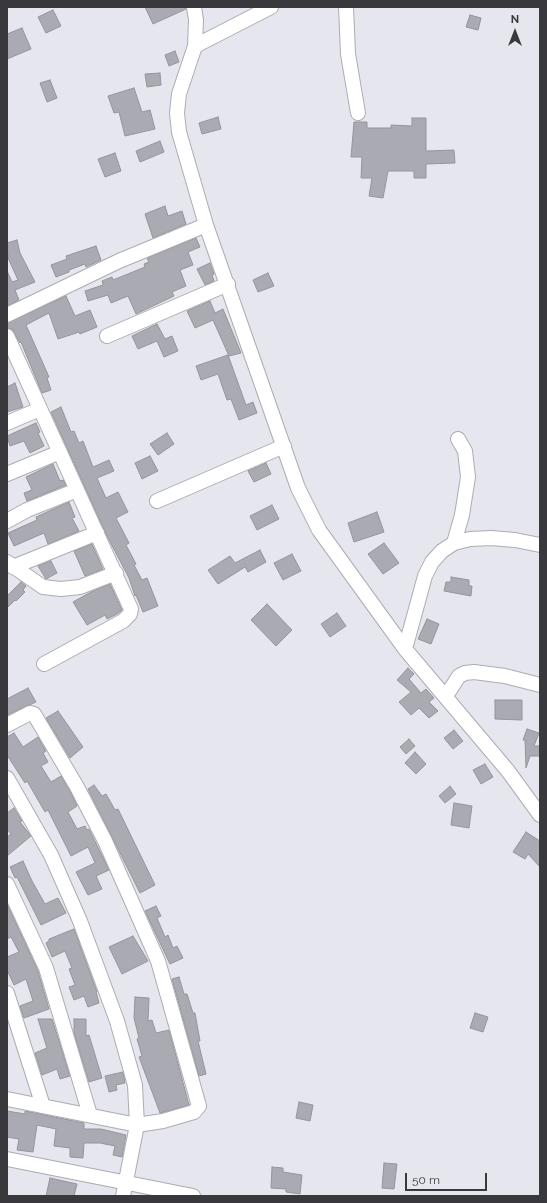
<!DOCTYPE html>
<style>
body{margin:0}
#map{position:relative;width:547px;height:1203px;overflow:hidden;background:#e6e6ee;font-family:Raleway,sans-serif}
canvas{display:block}
.frame{position:absolute;inset:0;border:8px solid #39383c;pointer-events:none}
.north{position:absolute;left:495px;top:12px;width:40px;height:40px;-webkit-text-stroke:3px #e6e6ee;paint-order:stroke;rotate:0deg;font-size:11px;font-weight:700;line-height:16px;text-align:center;color:#39383c}
.north::after{content:'';display:block;margin:auto;width:14px;height:18px;background:#39383c;clip-path:polygon(50% 0,100% 100%,50% 72%,0 100%)}
.scale{position:absolute;left:405px;top:1173px;width:82px;height:18px;box-sizing:border-box;border:2px solid #39383c;border-top:0;padding-left:5px;font-size:12px;line-height:14px;white-space:nowrap;color:#39383c;-webkit-text-stroke:3px #e6e6ee;paint-order:stroke}
</style>
<div id="map">
<canvas width="547" height="1203"></canvas>
<div class="frame"></div>
<div class="north">N</div>
<div class="scale">50 m</div>
</div>
<script>
const g = document.querySelector('canvas').getContext('2d');
g.lineJoin = 'round';
function fillPath(path, color) { g.fillStyle = color; g.fill(path, 'evenodd'); }
const toPath = rows => new Path2D(rows.map(r => 'M' + r).join(''));
function trace(path, color, width, dash) { g.strokeStyle = color; g.lineWidth = width; g.lineCap = dash ? 'butt' : 'round'; g.setLineDash(dash || []); g.stroke(path); }
const building = toPath([
 [145,7,186,7,186,9,153,24,145,7],
 [53,10,61,26,46,33,38,17,53,10],
 [470,15,481,18,478,30,466,27,470,15],
 [22,28,31,49,7,59,7,34,22,28],
 [175,51,179,62,169,66,165,55,175,51],
 [160,73,161,85,147,87,145,74,160,73],
 [50,80,57,98,47,102,40,83,50,80],
 [134,88,142,112,150,110,155,129,125,136,119,112,114,113,108,96,134,88],
 [218,117,221,129,202,134,199,123,218,117],
 [412,118,426,118,426,151,454,150,455,163,426,164,426,178,414,178,414,171,388,171,383,198,369,196,372,178,361,178,362,157,351,157,354,122,367,122,367,128,391,128,391,125,412,126,412,118],
 [160,141,164,152,140,162,136,151,160,141],
 [115,153,121,171,105,177,98,159,115,153],
 [165,206,168,216,182,211,186,224,153,238,145,214,165,206],
 [196,238,200,247,188,252,193,265,180,270,186,286,172,292,174,296,136,314,128,296,111,303,108,295,88,301,85,291,103,285,102,281,112,277,113,280,145,267,144,264,149,262,147,258,196,238],
 [17,240,20,253,35,282,15,290,19,300,7,306,7,271,12,282,18,280,8,258,7,243,17,240],
 [96,246,101,260,86,267,85,264,69,270,69,272,56,277,51,265,67,259,66,256,96,246],
 [210,263,214,274,212,275,214,281,205,285,197,269,210,263],
 [268,273,274,286,258,292,253,280,268,273],
 [66,296,75,316,90,310,97,327,80,334,79,332,58,339,49,313,26,325,49,377,47,378,51,390,42,393,21,342,20,343,12,329,7,328,7,323,66,296],
 [210,301,215,313,223,309,241,353,229,356,213,320,195,328,187,311,210,301],
 [157,324,165,339,172,336,178,351,164,357,157,341,138,349,132,336,157,324],
 [228,355,246,405,253,402,257,413,239,420,231,399,227,400,218,374,201,380,196,366,228,355],
 [15,383,23,407,7,412,7,387,15,383],
 [61,407,71,432,74,431,79,443,83,441,93,467,109,460,114,471,97,478,106,498,118,492,128,512,116,518,129,543,126,545,136,564,134,565,142,580,147,578,158,606,143,612,136,595,135,596,129,578,106,534,51,412,61,407],
 [36,423,40,432,38,433,44,446,30,453,24,441,10,446,7,436,36,423],
 [167,433,174,444,158,455,150,444,167,433],
 [150,456,158,471,142,479,135,463,150,456],
 [266,463,271,474,254,482,248,471,266,463],
 [53,464,60,481,63,480,66,485,27,501,24,493,32,490,26,477,53,464],
 [69,502,75,517,72,518,79,531,48,544,44,533,14,546,8,533,37,520,36,517,69,502],
 [272,505,279,519,257,530,250,516,272,505],
 [377,512,384,532,354,542,348,523,377,512],
 [384,543,399,563,383,574,368,554,384,543],
 [92,544,103,569,85,576,74,551,92,544],
 [260,550,266,562,248,572,245,567,218,584,208,570,230,556,235,563,260,550],
 [292,554,301,571,283,580,274,563,292,554],
 [51,561,57,573,46,579,38,566,51,561],
 [451,577,469,580,469,586,472,586,471,596,444,591,446,582,451,582,451,577],
 [21,582,26,586,23,590,25,592,16,601,15,600,7,608,7,596,21,582],
 [110,584,122,610,117,614,107,619,105,615,87,625,73,602,91,592,110,584],
 [267,604,292,630,276,646,251,620,267,604],
 [337,613,346,626,330,637,321,624,337,613],
 [427,619,439,624,431,644,418,639,427,619],
 [408,668,414,674,409,679,421,693,426,689,434,698,429,702,438,711,429,718,419,708,411,715,399,702,411,692,397,680,408,668],
 [28,688,36,702,7,715,7,699,28,688],
 [495,700,522,700,522,720,495,719,495,700],
 [58,711,83,747,70,758,46,718,58,711],
 [527,729,539,733,534,746,540,746,540,756,530,756,526,768,525,740,523,740,527,729],
 [454,730,463,741,453,749,444,738,454,730],
 [14,733,23,747,38,737,46,751,43,753,48,762,41,766,51,782,61,776,70,791,77,806,68,812,77,829,85,826,87,830,89,829,109,870,96,876,102,889,88,895,76,872,95,863,88,847,71,856,48,810,45,812,27,781,25,783,7,755,7,737,14,733],
 [409,739,415,746,406,754,400,747,409,739],
 [415,752,426,764,416,774,405,763,415,752],
 [485,764,493,777,481,784,473,770,485,764],
 [94,785,102,796,106,794,115,810,118,809,155,885,140,893,88,789,94,785],
 [450,786,456,794,445,803,439,796,450,786],
 [454,803,472,806,469,828,451,825,454,803],
 [14,808,22,821,20,822,31,836,7,856,7,837,11,834,7,829,7,813,14,808],
 [526,832,540,841,540,867,528,854,525,859,513,852,526,832],
 [23,861,32,881,45,904,58,898,66,913,41,925,17,877,15,878,10,867,23,861],
 [7,904,38,971,49,1009,24,1018,20,1006,33,1001,26,979,14,985,7,970,7,957,19,952,11,937,7,939,7,904],
 [156,906,161,916,157,918,165,937,168,935,173,948,177,946,183,958,170,964,145,911,156,906],
 [74,929,97,992,96,992,99,1003,88,1007,84,996,74,1000,69,987,75,985,69,969,72,968,65,951,52,957,46,943,49,941,49,939,74,929],
 [133,936,148,961,122,974,109,947,133,936],
 [179,977,184,994,187,994,193,1013,195,1013,200,1041,198,1041,206,1074,199,1076,172,979,179,977],
 [135,997,149,998,148,1021,152,1020,156,1033,169,1030,189,1105,160,1113,139,1057,142,1056,137,1039,139,1038,134,1018,135,997],
 [475,1013,488,1017,483,1032,470,1028,475,1013],
 [38,1019,52,1019,70,1076,60,1079,57,1069,42,1075,35,1053,47,1048,38,1019],
 [74,1019,86,1019,86,1036,89,1035,102,1078,89,1082,74,1033,74,1019],
 [123,1072,125,1083,116,1085,117,1090,109,1092,105,1076,123,1072],
 [299,1102,313,1105,310,1121,296,1118,299,1102],
 [7,1111,25,1114,25,1111,84,1123,84,1129,101,1129,126,1135,122,1157,113,1155,115,1146,100,1143,84,1143,83,1158,70,1157,70,1148,54,1146,56,1129,37,1125,33,1152,17,1150,19,1139,7,1137,7,1111],
 [384,1163,397,1164,394,1189,382,1188,384,1163],
 [272,1167,283,1168,283,1172,302,1175,300,1194,286,1192,286,1189,271,1188,272,1167],
 [50,1178,77,1184,74,1196,46,1196,50,1178]
]);
const minor = toPath([
 [194,7,196,20,195,46],
 [271,7,195,46,179,94,177,113,179,132,206,225,298,488,319,530,405,649,508,771,540,815],
 [346,7,348,54,358,113],
 [7,315,119,261,206,225],
 [7,336,131,609,130,614,123,621,44,664],
 [107,336,228,284],
 [7,423,40,409],
 [7,474,60,452],
 [157,501,284,446],
 [7,521,27,510,77,490],
 [454,543,462,515,468,477,465,451,458,439],
 [7,562,43,587,61,589,80,587,116,573],
 [13,567,97,533],
 [405,649,425,576,432,562,442,551,454,543,470,539,491,538,515,540,540,545],
 [446,696,459,676,465,673,474,672,505,676,540,685],
 [7,725,30,713,34,714,77,787,105,841,158,961,199,1106,194,1112,163,1121,137,1125,7,1099],
 [7,778,51,855,80,921,117,1021,135,1085,137,1125,123,1196],
 [7,884,46,968,90,1115],
 [7,993,43,1106],
 [7,1159,193,1196]
]);
fillPath(building, '#aaaab2');
trace(building, '#95949c', 1);
trace(minor, '#acacb4', 16);
trace(minor, '#fff', 14);
</script>
